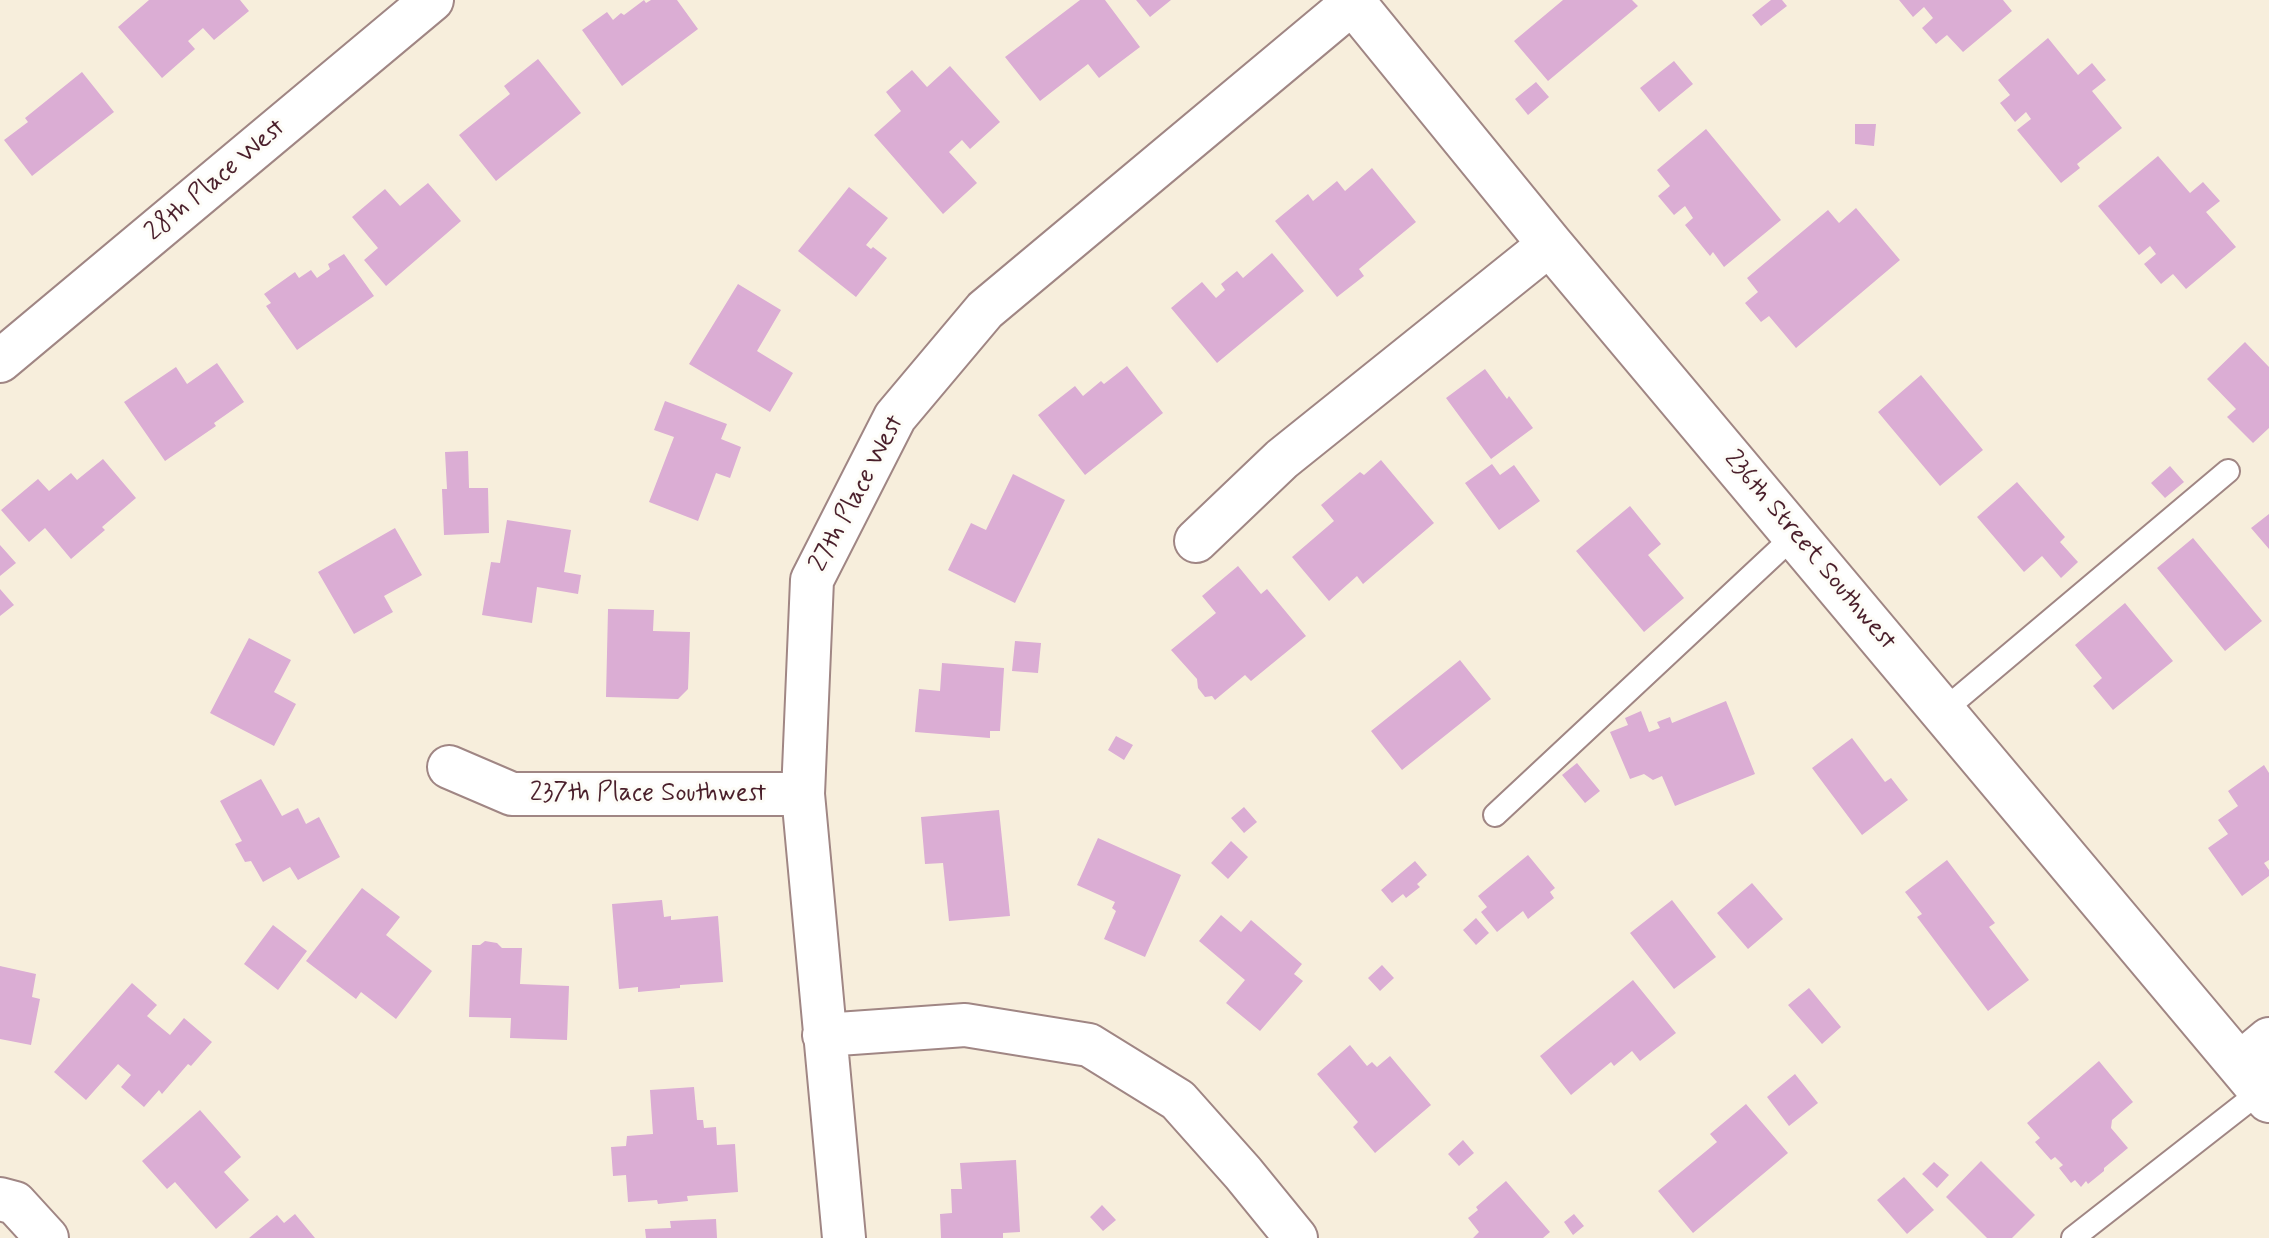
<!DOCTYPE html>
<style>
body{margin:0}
canvas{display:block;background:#f7eedc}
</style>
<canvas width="2269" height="1238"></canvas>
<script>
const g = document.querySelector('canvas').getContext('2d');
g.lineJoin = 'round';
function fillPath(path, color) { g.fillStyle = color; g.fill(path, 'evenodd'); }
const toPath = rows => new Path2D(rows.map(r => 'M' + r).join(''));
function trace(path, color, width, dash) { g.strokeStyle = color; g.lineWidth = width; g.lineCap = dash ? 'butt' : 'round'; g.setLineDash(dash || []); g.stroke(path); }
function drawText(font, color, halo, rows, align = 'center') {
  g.font = font + ' Mynerve,sans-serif'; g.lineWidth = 6; g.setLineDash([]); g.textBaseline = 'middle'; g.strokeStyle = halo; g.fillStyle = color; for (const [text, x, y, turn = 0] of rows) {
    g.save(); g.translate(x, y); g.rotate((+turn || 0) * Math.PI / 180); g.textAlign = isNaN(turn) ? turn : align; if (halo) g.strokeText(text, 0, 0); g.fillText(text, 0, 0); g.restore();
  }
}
const building = toPath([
 [149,0,240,0,249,11,214,40,203,28,188,41,195,49,162,78,118,27],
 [644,0,646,3,651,0,677,0,698,29,622,86,582,30,607,12,613,20,621,13,624,15],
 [1080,0,1105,0,1140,47,1099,78,1088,64,1040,101,1005,57],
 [1136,0,1171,0,1150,17],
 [1563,0,1632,0,1638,6,1548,81,1514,41],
 [1771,0,1782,0,1787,6,1761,26,1752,15],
 [1899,0,2003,0,2012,11,1963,52,1947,35,1936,44,1922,28,1933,18,1924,7,1913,17],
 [2048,38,2078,75,2092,63,2106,80,2092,91,2122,128,2077,164,2080,168,2061,183,2017,130,2031,119,2026,112,2015,122,2000,103,2010,95,1998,80],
 [538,59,581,113,496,181,459,135,510,94,504,86],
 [1674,61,1693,84,1659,112,1640,88],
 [950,66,1000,122,970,149,962,140,949,152,977,183,943,214,874,135,901,111,886,92,912,70,927,87],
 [82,72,114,112,32,176,4,140,28,122,25,118],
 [1536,82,1549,97,1528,115,1515,99],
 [1855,124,1876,124,1874,146,1855,144],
 [1706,129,1781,220,1724,267,1713,252,1710,256,1685,225,1693,218,1685,206,1674,215,1658,196,1670,186,1657,170],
 [2158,156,2190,193,2203,182,2220,201,2206,212,2236,247,2186,289,2173,274,2161,284,2144,264,2156,254,2150,246,2139,255,2098,206],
 [1372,168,1416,222,1359,269,1364,276,1337,297,1275,221,1308,194,1313,201,1337,181,1345,191],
 [428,183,461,221,386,286,364,260,378,248,352,217,385,189,400,206],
 [849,187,888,218,866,245,871,249,873,247,887,258,856,297,798,251],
 [1856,208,1900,260,1796,348,1769,316,1761,322,1745,303,1758,292,1747,278,1828,210,1839,223],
 [1272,253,1304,291,1217,363,1171,308,1202,282,1216,298,1225,290,1221,284,1237,271,1243,278],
 [344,254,374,296,297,350,266,306,271,303,264,294,295,272,299,278,311,270,317,278,330,269,328,264],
 [738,284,781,310,757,351,793,373,770,412,689,364],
 [2245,342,2269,367,2269,428,2253,443,2227,417,2236,409,2207,379],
 [217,363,244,402,214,423,216,426,165,461,124,402,176,367,187,384],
 [1127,366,1163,413,1085,475,1038,415,1075,386,1083,396,1101,381,1104,384],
 [1485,369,1507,399,1509,396,1533,428,1491,459,1446,398],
 [1921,375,1983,450,1940,486,1878,412],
 [665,401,727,424,721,439,741,447,730,478,716,473,698,521,649,502,674,437,654,430],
 [468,451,469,488,488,488,489,533,444,535,442,489,447,489,445,452],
 [103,459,136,498,102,527,105,530,71,559,45,528,29,542,1,510,38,479,49,491,71,473,77,480],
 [1381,460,1434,523,1363,584,1357,576,1329,601,1292,557,1334,521,1321,505,1360,472,1364,475],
 [1492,464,1500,475,1514,465,1540,501,1499,530,1465,483],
 [2170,466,2184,482,2165,498,2151,483],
 [1013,474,1065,500,1015,603,948,570,971,523,986,530],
 [2017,482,2065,537,2060,542,2078,562,2061,578,2042,556,2024,572,1977,517],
 [1630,506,1661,544,1648,555,1684,598,1644,632,1576,551],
 [2269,514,2269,549,2251,528],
 [507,520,571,530,564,572,581,575,578,594,537,587,532,623,482,615,491,562,500,563],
 [395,528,422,575,384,596,393,612,354,634,318,572],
 [2193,538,2262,621,2225,651,2157,568],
 [0,545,16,563,0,576],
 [1238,566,1261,594,1267,589,1306,636,1251,681,1245,675,1215,700,1212,696,1205,697,1198,688,1197,679,1171,650,1216,613,1202,596],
 [0,589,14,605,0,616],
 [2125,603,2173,661,2113,710,2093,686,2102,678,2075,645],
 [608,609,654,610,653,631,690,632,688,689,678,699,606,697],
 [249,638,291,660,274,692,296,704,274,746,210,713],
 [1015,641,1041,643,1038,673,1012,671],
 [1460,660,1491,699,1402,770,1371,731],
 [942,663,1004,668,1000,731,990,731,990,738,915,732,919,689,940,691],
 [1726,701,1755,774,1675,806,1662,776,1653,780,1644,774,1630,779,1610,732,1628,725,1625,718,1641,711,1649,732,1660,728,1657,722,1670,717,1672,723],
 [1116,736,1133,745,1124,760,1108,750],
 [1852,738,1885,782,1891,778,1908,800,1862,835,1812,768],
 [1577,763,1600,791,1585,803,1562,775],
 [2264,765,2269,773,2269,860,2264,863,2269,870,2269,876,2242,896,2208,848,2228,834,2218,820,2238,806,2228,791],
 [261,779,282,816,298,808,306,824,319,817,340,857,298,880,290,867,263,882,251,861,245,862,235,844,242,841,220,801],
 [1244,807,1257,822,1244,833,1231,818],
 [999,810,1010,916,949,921,943,863,925,864,921,817],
 [1098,838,1181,875,1145,957,1104,939,1116,911,1112,908,1115,902,1077,885],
 [1231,841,1248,857,1228,879,1211,863],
 [1528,855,1555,888,1550,892,1554,898,1528,919,1523,911,1497,932,1481,912,1487,907,1478,896],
 [1947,860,1995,923,1989,927,2029,980,1988,1011,1917,917,1922,914,1905,892],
 [1415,861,1427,875,1417,884,1420,887,1406,898,1403,894,1392,903,1381,890],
 [1752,883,1783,919,1748,949,1717,913],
 [362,888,400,917,386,935,432,971,396,1019,361,992,356,999,306,961],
 [662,900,664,917,671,916,671,920,718,916,723,982,680,985,680,988,638,992,638,987,619,989,612,904],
 [1672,900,1716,957,1674,989,1630,933],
 [1221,915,1241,932,1251,920,1302,964,1294,974,1303,981,1260,1031,1226,1003,1245,980,1199,941],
 [1476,918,1489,933,1476,945,1463,930],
 [273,925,307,951,278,990,244,964],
 [485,941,497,943,502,948,522,948,520,984,569,986,567,1040,510,1038,511,1018,469,1017,472,945,480,945],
 [1382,965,1394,978,1380,991,1368,978],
 [0,966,36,974,32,997,40,999,31,1045,0,1039],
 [1633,980,1676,1033,1640,1061,1632,1051,1614,1066,1611,1062,1571,1095,1540,1056],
 [132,983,157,1005,147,1016,170,1035,184,1018,212,1042,191,1066,188,1064,162,1094,159,1090,144,1107,121,1087,131,1075,118,1064,86,1100,54,1072],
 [1809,988,1841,1027,1822,1044,1788,1005],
 [1350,1045,1367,1066,1372,1062,1377,1067,1390,1056,1431,1105,1375,1153,1353,1127,1358,1122,1317,1074],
 [2099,1061,2133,1102,2112,1120,2111,1128,2128,1148,2104,1168,2104,1171,2088,1184,2086,1181,2081,1187,2075,1180,2071,1183,2059,1168,2063,1165,2055,1157,2051,1160,2035,1142,2040,1138,2027,1123],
 [1795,1074,1818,1103,1789,1126,1767,1097],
 [694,1087,697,1120,703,1120,704,1128,716,1127,717,1145,735,1144,738,1192,687,1196,688,1201,658,1204,657,1200,628,1202,626,1175,613,1176,611,1147,626,1146,627,1136,653,1134,650,1090],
 [1746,1104,1788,1153,1693,1233,1658,1191,1717,1142,1710,1134],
 [200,1110,241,1157,224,1172,249,1200,216,1229,175,1182,167,1189,142,1161],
 [1463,1140,1474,1153,1459,1166,1448,1154],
 [1016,1160,1020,1232,1003,1233,1003,1238,941,1238,940,1214,952,1213,951,1189,962,1189,960,1163],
 [1981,1161,2035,1215,2012,1238,1987,1238,1946,1197],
 [1934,1162,1949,1175,1937,1188,1922,1174],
 [1904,1177,1934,1210,1907,1234,1877,1200],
 [1506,1181,1550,1232,1543,1238,1473,1238,1479,1232,1468,1218,1478,1210,1476,1207],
 [1102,1205,1116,1220,1103,1231,1090,1217],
 [295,1214,315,1238,249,1238,277,1215,284,1223],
 [1574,1214,1584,1226,1573,1235,1564,1222],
 [716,1219,717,1238,646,1238,645,1229,671,1228,670,1221]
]);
const service = toPath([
 [1943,711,2228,471],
 [1495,815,1795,535],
 [2073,1238,2261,1091]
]);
const minor = toPath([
 [0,361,432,0],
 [1196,541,1282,459,1550,244],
 [449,767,512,794,803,794],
 [824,1035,965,1025,1089,1045,1178,1100,1243,1173,1296,1238],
 [2239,1064,2269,1039],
 [0,1199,15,1203,47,1238],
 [844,1238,803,794,812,580,895,417,985,310,1356,0]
]);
const tertiary = toPath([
 [1351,0,1550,244,2269,1100]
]);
const streetNames = [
 ["28th Place West",216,181,-40],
 ["27th Place West",858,494,-62],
 ["236th Street Southwest",1809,551,50],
 ["237th Place Southwest",648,795]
];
fillPath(building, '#dbadd4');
trace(service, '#a08684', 26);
trace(minor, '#a08684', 46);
trace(tertiary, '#a08684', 48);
trace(service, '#fff', 22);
trace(minor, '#fff', 42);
trace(tertiary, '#fff', 44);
drawText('26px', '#4a1f2b', '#fdfcf7', streetNames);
</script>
